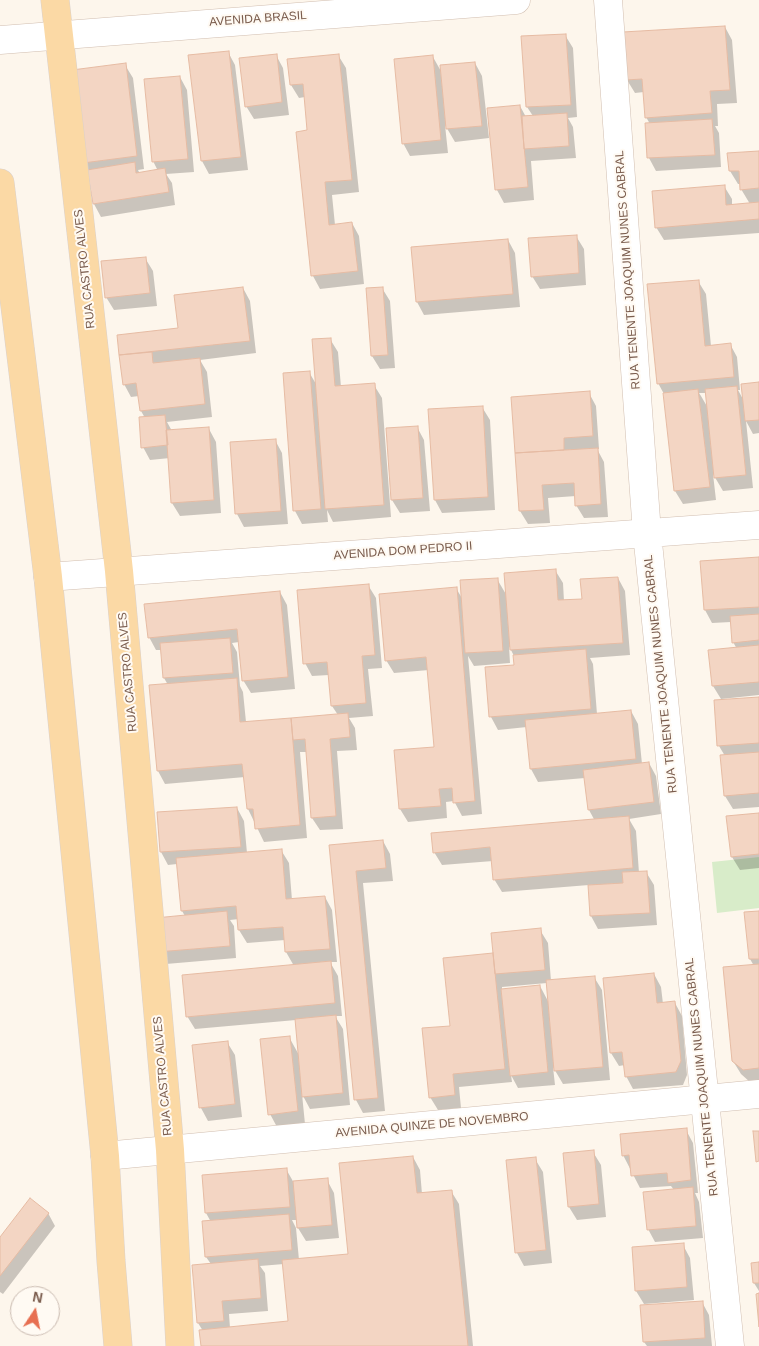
<!DOCTYPE html>
<style>
body{margin:0}
#map{position:relative;width:759px;height:1346px;overflow:hidden;background:#fdf6ec;font-family:Helvetica,sans-serif}
canvas{display:block}
.north{position:absolute;left:10px;top:1286px;width:50px;height:50px;box-sizing:border-box;background:#fffaf3;border:1px solid #cabbb1;border-radius:50%;rotate:11deg;font-size:14px;font-weight:700;line-height:20px;text-align:center;color:#7a5c4d}
.north::after{content:'';display:block;margin:auto;width:18px;height:22px;background:#e76f51;clip-path:polygon(50% 0,100% 100%,50% 72%,0 100%)}
</style>
<div id="map">
<canvas width="759" height="1346"></canvas>
<div class="north">N</div>
</div>
<script>
const g = document.querySelector('canvas').getContext('2d');
g.lineJoin = 'round';
function fillPath(path, color) { g.fillStyle = color; g.fill(path, 'evenodd'); }
const toPath = rows => new Path2D(rows.map(r => 'M' + r).join(''));
function trace(path, color, width, dash) { g.strokeStyle = color; g.lineWidth = width; g.lineCap = dash ? 'butt' : 'round'; g.setLineDash(dash || []); g.stroke(path); }
function drawText(font, color, halo, rows, align = 'center') {
  g.font = font + ' Helvetica,sans-serif'; g.lineWidth = 4; g.setLineDash([]); g.textBaseline = 'middle'; g.strokeStyle = halo; g.fillStyle = color; for (const [text, x, y, turn = 0] of rows) {
    g.save(); g.translate(x, y); g.rotate((+turn || 0) * Math.PI / 180); g.textAlign = isNaN(turn) ? turn : align; if (halo) g.strokeText(text, 0, 0); g.fillText(text, 0, 0); g.restore();
  }
}
const green = toPath([
 [759,857,759,908,717,913,712,862]
]);
const shadow = toPath([
 [725,27,732,40,737,103,717,104,718,126,715,126,719,133,721,167,656,171,649,158,650,124,646,117,644,92,635,93,627,80],
 [565,35,573,48,577,117,568,118,573,127,576,158,531,161,534,200,504,203,497,190,520,106,526,117,533,116,527,107,523,38],
 [228,52,235,65,248,170,209,174,202,161,189,56],
 [276,55,283,68,289,115,254,119,246,106],
 [338,55,346,68,359,192,332,195,335,225,352,223,359,236,364,284,320,289,313,276,309,131,305,97,299,98,291,85],
 [433,57,442,73,475,63,482,76,489,138,455,142,445,125,448,153,410,156,403,143],
 [125,65,133,78,144,169,138,170,140,174,158,171,153,161,180,77,187,90,194,172,166,174,172,183,175,205,101,217,94,204,89,171,84,162],
 [759,152,759,202,757,202,759,205,759,233,664,240,656,227,724,186,732,199,732,206,750,204,741,189,741,184,738,184,730,171],
 [576,236,584,249,586,285,540,289,532,276],
 [508,240,515,253,520,307,424,315,417,302],
 [145,258,153,271,157,306,114,310,106,297],
 [698,281,706,294,711,346,730,344,737,357,740,390,738,390,744,401,759,383,759,433,753,434,746,421,753,488,723,491,713,474,716,500,683,504,675,491,664,394,658,383],
 [699,393,706,393,708,408,701,396],
 [243,288,250,301,256,353,200,360,207,372,212,417,167,422,172,431,209,429,216,442,221,513,180,516,172,503,170,458,150,460,143,447,145,418,141,411,139,396,131,397,124,384,118,336,179,329],
 [382,288,390,301,395,368,380,369,372,356],
 [330,339,338,352,341,387,374,385,382,398,391,517,333,522,327,510,328,522,302,524,295,511,284,374,309,372,316,384],
 [589,393,596,406,599,449,597,449,604,462,608,517,584,518,576,505,576,496,548,498,550,523,528,524,520,511,512,398],
 [482,407,490,420,495,510,442,513,435,500],
 [417,427,424,440,430,511,400,513,392,500],
 [275,440,282,453,288,524,244,527,237,514,232,443],
 [759,558,759,695,721,699,713,686,737,649,733,642,731,622,712,623,705,610,702,562],
 [555,570,563,583,564,601,583,600,618,578,625,591,630,655,590,658,593,664,597,714,631,711,638,724,642,764,649,763,656,776,661,814,629,819,636,831,639,873,646,872,654,885,657,925,598,929,591,916,589,885,502,892,494,879,493,861,442,865,434,852,595,821,589,810,585,778,538,782,531,769,527,727,498,730,491,717,515,666,514,656,509,646,510,663,474,666,468,656,482,814,462,816,454,801,446,802,447,818,408,822,400,809,395,752,435,748,429,670,394,673,386,660,456,588,463,600,497,579,507,596],
 [368,585,376,598,382,668,368,669,373,716,349,718,355,728,357,750,337,751,343,829,320,830,312,818,307,752,300,752,307,838,264,842,248,809,245,777,165,784,158,771,168,685,164,678,162,650,156,650,149,637,280,592,287,605,295,689,251,693,243,680,239,642,232,643,237,652,240,686,243,692,246,722,338,715,332,706,329,675,312,676,305,663],
 [759,699,759,807,733,809,725,796,722,756,725,756,719,746],
 [237,808,244,821,247,853,281,850,289,863,292,900,325,897,332,910,337,962,330,962,338,976,342,1016,335,1016,343,1029,350,1105,310,1109,302,1094,305,1124,277,1127,270,1114,289,1037,299,1055,296,1020,195,1029,187,1016,294,966,286,952,285,940,247,943,239,930,239,919,230,920,234,926,236,958,166,964,159,951,185,916,182,911,177,864,168,865,161,852],
 [759,814,759,868,740,870,732,857],
 [383,841,390,854,393,881,363,883,385,1111,363,1113,356,1100,331,846],
 [759,912,759,1082,751,1083,741,1074,733,1061,754,966,750,959],
 [540,930,548,943,551,981,594,977,602,990,610,1080,563,1084,553,1067,555,1085,518,1088,511,1075,512,1082,459,1087,461,1108,438,1110,430,1097,452,1027,494,954],
 [547,983,549,1003,540,986,502,990,502,987],
 [654,974,661,987,663,1004,675,1003,682,1016,687,1075,683,1085,633,1089,626,1076,625,1065,619,1066,611,1053],
 [227,1042,235,1055,242,1117,208,1121,201,1108,193,1046],
 [686,1130,693,1143,698,1193,695,1193,699,1202,703,1238,655,1242,648,1229,674,1190,671,1186,640,1188,623,1155],
 [593,1152,601,1165,606,1217,577,1220,569,1207],
 [413,1157,420,1170,422,1194,451,1191,459,1204,473,1346,202,1346,203,1331,198,1323,211,1264,206,1257,203,1222,211,1222,206,1213,286,1169,294,1183,327,1180,334,1193,339,1238,306,1241,298,1228,298,1220,292,1220,296,1228,299,1260,349,1255],
 [284,1264,290,1323,230,1328,229,1314,268,1311,265,1273,260,1266],
 [535,1159,543,1172,552,1263,524,1266,517,1253,507,1162],
 [48,1213,55,1226,3,1294,0,1292,0,1239],
 [683,1245,690,1258,694,1300,644,1304,636,1291],
 [759,1264,759,1291,754,1283],
 [702,1302,709,1315,712,1346,647,1346,644,1342,642,1306]
]);
const building = toPath([
 [725,26,730,90,710,91,712,113,645,118,642,79,626,80,623,32,725,26],
 [566,34,571,105,526,107,521,36,566,34],
 [229,51,241,157,201,161,188,55,229,51],
 [277,54,282,102,245,107,239,58,277,54],
 [339,54,352,180,325,182,329,225,352,222,358,271,311,276,296,132,307,130,303,84,290,85,287,59,339,54],
 [433,55,441,140,402,144,394,59,433,55],
 [475,62,482,126,446,129,440,65,475,62],
 [126,63,137,156,83,163,72,70,126,63],
 [180,76,188,159,152,162,144,79,180,76],
 [520,105,528,187,495,190,487,108,520,105],
 [567,113,569,146,524,149,522,116,567,113],
 [712,119,715,155,647,158,645,123,712,119],
 [759,151,759,188,740,190,739,171,729,171,727,153,759,151],
 [135,162,136,173,165,168,169,192,93,204,87,170,135,162],
 [725,185,726,205,759,202,759,219,655,228,652,191,725,185],
 [577,235,579,273,531,277,528,238,577,235],
 [508,239,513,294,416,302,411,247,508,239],
 [146,257,150,293,105,298,101,261,146,257],
 [699,280,705,346,731,343,734,377,657,384,647,284,699,280],
 [243,287,250,341,119,355,117,335,178,328,174,295,243,287],
 [383,287,388,355,371,356,366,288,383,287],
 [331,338,335,386,375,383,384,505,325,509,312,339,331,338],
 [152,352,153,363,200,358,205,404,140,411,136,383,123,385,119,355,152,352],
 [310,371,321,509,293,511,283,373,310,371],
 [759,382,759,420,745,421,741,384,759,382],
 [737,386,746,475,714,478,705,389,737,386],
 [698,389,710,487,674,491,663,393,698,389],
 [590,391,593,436,564,438,564,450,515,453,511,397,590,391],
 [483,406,488,497,434,500,428,409,483,406],
 [165,415,168,445,141,448,139,417,165,415],
 [418,426,423,498,391,500,386,428,418,426],
 [209,427,214,500,171,503,166,430,209,427],
 [276,439,281,511,235,514,230,442,276,439],
 [598,448,601,504,575,506,574,483,542,485,544,510,519,511,515,453,598,448],
 [759,557,759,607,704,610,700,561,759,557],
 [556,569,558,600,582,599,580,579,618,577,623,643,510,650,504,573,556,569],
 [498,578,503,651,465,653,460,580,498,578],
 [369,584,375,655,362,656,366,703,331,706,327,662,303,664,297,590,369,584],
 [457,587,475,801,453,803,452,788,439,789,441,806,399,809,394,750,434,747,426,657,385,661,379,594,457,587],
 [280,591,288,677,242,681,237,629,148,638,144,604,280,591],
 [759,614,759,640,732,643,730,616,759,614],
 [230,638,233,673,163,678,160,643,230,638],
 [759,645,759,682,712,686,708,650,759,645],
 [586,649,591,709,489,717,485,667,514,665,513,655,586,649],
 [237,678,240,722,291,718,300,825,255,829,253,809,247,809,242,764,157,771,149,685,237,678],
 [759,697,759,743,717,746,714,700,759,697],
 [631,710,636,759,530,769,525,720,631,710],
 [348,713,350,737,330,739,336,816,311,818,305,739,293,740,291,718,348,713],
 [759,752,759,793,724,796,720,755,759,752],
 [649,762,654,802,588,810,583,770,649,762],
 [237,807,241,847,160,852,157,812,237,807],
 [759,813,759,854,731,857,726,816,759,813],
 [629,816,633,868,493,880,490,847,433,853,431,833,629,816],
 [383,840,386,868,356,871,378,1098,354,1100,329,845,383,840],
 [282,849,286,899,325,896,330,949,285,952,283,927,238,930,236,906,181,911,176,858,282,849],
 [647,871,650,913,590,916,588,885,623,883,622,872,647,871],
 [227,911,230,946,157,952,155,918,227,911],
 [759,911,759,959,749,959,744,912,759,911],
 [541,928,545,970,495,974,491,933,541,928],
 [493,953,505,1069,453,1074,455,1095,429,1098,422,1028,450,1026,443,958,493,953],
 [331,961,335,1003,186,1017,182,975,331,961],
 [759,964,759,1068,743,1070,732,1061,723,967,759,964],
 [654,973,657,1003,675,1001,681,1061,676,1072,625,1077,622,1052,610,1053,603,978,654,973],
 [595,976,603,1067,554,1071,546,980,595,976],
 [540,985,548,1072,510,1076,501,989,540,985],
 [336,1015,343,1093,302,1097,295,1019,336,1015],
 [290,1036,298,1111,268,1115,260,1039,290,1036],
 [228,1041,235,1104,199,1108,192,1045,228,1041],
 [687,1128,691,1180,668,1183,667,1173,631,1176,629,1155,622,1156,620,1134,687,1128],
 [753,1131,759,1131,759,1161,756,1162,753,1131],
 [594,1150,599,1204,568,1207,563,1153,594,1150],
 [413,1156,417,1193,452,1190,468,1346,201,1346,199,1330,288,1321,282,1260,348,1254,339,1163,413,1156],
 [536,1157,546,1250,515,1253,506,1160,536,1157],
 [287,1168,290,1207,205,1213,202,1175,287,1168],
 [328,1178,332,1225,297,1228,293,1181,328,1178],
 [693,1187,696,1226,647,1230,643,1192,693,1187],
 [30,1198,49,1213,0,1276,0,1237,30,1198],
 [289,1214,292,1250,205,1257,202,1221,289,1214],
 [684,1243,687,1287,635,1291,632,1247,684,1243],
 [258,1259,261,1298,222,1301,224,1321,197,1323,192,1265,258,1259],
 [759,1262,759,1283,753,1283,751,1263,759,1262],
 [759,1293,759,1327,756,1294,759,1293],
 [703,1301,705,1338,643,1342,640,1305,703,1301]
]);
const minor = toPath([
 [608,0,647,533,730,1346],
 [0,40,516,0],
 [48,577,759,525],
 [105,1156,759,1094]
]);
const major = toPath([
 [55,0,119,571,170,1150,180,1346],
 [0,183,48,577,105,1156,111,1261,118,1346]
]);
const streetNames = [
 ["AVENIDA BRASIL",258,19,-4],
 ["RUA CASTRO ALVES",85,269,-96],
 ["RUA TENENTE JOAQUIM NUNES CABRAL",628,270,-94],
 ["AVENIDA DOM PEDRO II",403,551,-4],
 ["RUA CASTRO ALVES",128,672,-95],
 ["RUA TENENTE JOAQUIM NUNES CABRAL",661,674,-96],
 ["RUA CASTRO ALVES",163,1076,-95],
 ["RUA TENENTE JOAQUIM NUNES CABRAL",702,1077,-96],
 ["AVENIDA QUINZE DE NOVEMBRO",432,1125,-5]
];
fillPath(green, '#d8ecc9');
fillPath(shadow, '#0003');
fillPath(building, '#f3d5c3');
trace(building, '#e6bba3', 1);
trace(minor, '#d1beb0', 29);
trace(major, '#dad1cd', 29);
trace(minor, '#fff', 28);
trace(major, '#fbd9a5', 28);
drawText('12px', '#7a5c4d', '#fffaf3', streetNames);
</script>
